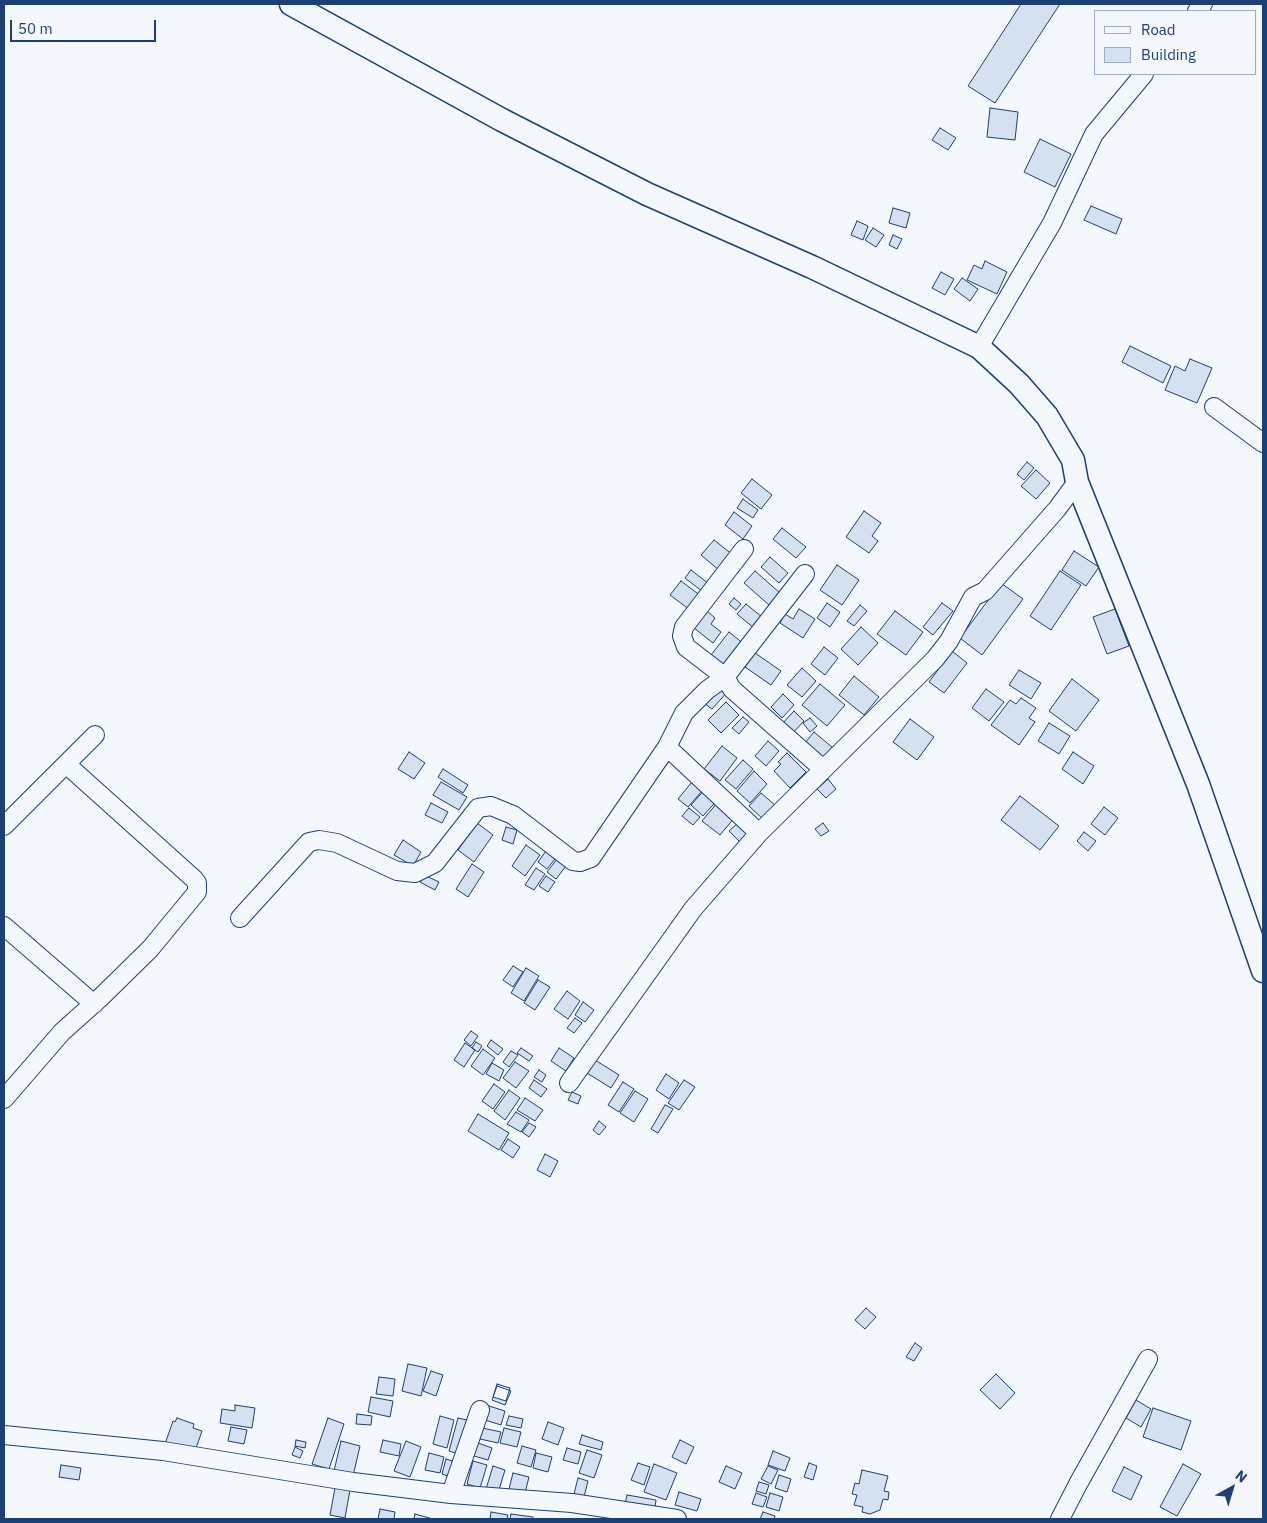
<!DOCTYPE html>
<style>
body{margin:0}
#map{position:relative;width:1267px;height:1523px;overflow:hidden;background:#f4f7fb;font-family:"IBM Plex Sans",sans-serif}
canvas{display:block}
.frame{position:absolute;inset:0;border:5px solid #1d3f73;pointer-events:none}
.legend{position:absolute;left:1094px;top:10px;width:162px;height:65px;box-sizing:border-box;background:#f4f7fb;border:1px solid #9eadc5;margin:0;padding:6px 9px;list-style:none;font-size:15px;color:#1d3f73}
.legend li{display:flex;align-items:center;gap:10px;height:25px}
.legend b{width:25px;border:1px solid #9eadc5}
.north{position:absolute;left:1207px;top:1463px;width:50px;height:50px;-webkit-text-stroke:4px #f4f7fb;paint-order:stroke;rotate:39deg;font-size:14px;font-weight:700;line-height:20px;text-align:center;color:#1d3f73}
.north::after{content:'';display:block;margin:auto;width:18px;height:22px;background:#1d3f73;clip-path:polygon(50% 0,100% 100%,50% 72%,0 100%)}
.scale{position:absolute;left:10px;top:20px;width:146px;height:22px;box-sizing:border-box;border:2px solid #1d3f73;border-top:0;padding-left:6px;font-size:15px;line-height:18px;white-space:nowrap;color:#1d3f73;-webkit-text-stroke:4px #f4f7fb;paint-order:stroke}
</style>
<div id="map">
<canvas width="1267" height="1523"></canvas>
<div class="frame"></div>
<ul class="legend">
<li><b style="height:6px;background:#f4f7fb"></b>Road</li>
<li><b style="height:14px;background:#d5e0f0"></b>Building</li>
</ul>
<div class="north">N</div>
<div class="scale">50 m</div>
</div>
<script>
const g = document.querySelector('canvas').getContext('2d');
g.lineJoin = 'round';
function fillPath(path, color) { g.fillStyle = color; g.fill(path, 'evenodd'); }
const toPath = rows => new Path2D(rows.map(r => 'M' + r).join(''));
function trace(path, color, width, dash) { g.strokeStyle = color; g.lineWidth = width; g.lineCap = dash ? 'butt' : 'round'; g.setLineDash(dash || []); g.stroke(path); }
const building = toPath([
 [1021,4,1060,4,995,103,968,86,1021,4],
 [990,108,1018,112,1015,140,987,137,990,108],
 [940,128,956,138,948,150,932,140,940,128],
 [1040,139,1071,154,1055,187,1024,172,1040,139],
 [1091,206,1122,219,1116,234,1084,220,1091,206],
 [893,208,910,213,906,228,889,223,893,208],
 [857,221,868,226,863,240,851,235,857,221],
 [873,228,884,235,876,247,865,240,873,228],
 [893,235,902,239,897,249,889,245,893,235],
 [985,261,1007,272,997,294,967,280,974,265,982,269,985,261],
 [941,272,954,279,945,295,932,288,941,272],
 [962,278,978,289,970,301,954,289,962,278],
 [1130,346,1171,366,1163,383,1122,362,1130,346],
 [1190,359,1212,368,1197,403,1165,390,1175,366,1185,371,1190,359],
 [1027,462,1034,468,1024,480,1017,474,1027,462],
 [1036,470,1050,483,1036,499,1021,486,1036,470],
 [752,479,772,495,761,509,741,493,752,479],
 [743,499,758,510,753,518,737,508,743,499],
 [864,511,881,523,872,536,878,541,869,553,846,537,864,511],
 [734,512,752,526,743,539,725,525,734,512],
 [782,528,806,547,796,558,773,539,782,528],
 [714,540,733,555,720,571,701,555,714,540],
 [1074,551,1099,567,1086,586,1062,570,1074,551],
 [770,557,788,573,779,583,761,567,770,557],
 [837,565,859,580,842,605,820,590,837,565],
 [691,570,709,584,703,592,685,578,691,570],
 [755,571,780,593,769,605,744,583,755,571],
 [1060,571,1081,585,1051,630,1030,616,1060,571],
 [681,581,701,596,690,610,670,595,681,581],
 [1001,583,1023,599,982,655,960,638,1001,583],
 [734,598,741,604,736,610,729,604,734,598],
 [827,603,840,612,830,627,817,618,827,603],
 [942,603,953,611,933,635,923,627,942,603],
 [746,604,762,617,754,628,737,614,746,604],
 [860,605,867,611,854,626,847,621,860,605],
 [799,609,815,619,803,638,780,623,785,614,793,619,799,609],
 [1115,609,1129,646,1107,654,1093,617,1115,609],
 [707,611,715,618,711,624,721,632,713,643,694,628,707,611],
 [895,611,923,632,906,655,877,634,895,611],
 [861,627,878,643,858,665,841,649,861,627],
 [729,632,744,644,727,667,711,655,729,632],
 [824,647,838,658,825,675,811,664,824,647],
 [952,651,967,663,944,693,929,682,952,651],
 [755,653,781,671,771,685,745,667,755,653],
 [802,668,816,681,802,697,787,685,802,668],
 [1019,670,1041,683,1031,699,1009,685,1019,670],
 [854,676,879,697,864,715,839,695,854,676],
 [1072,679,1099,700,1076,731,1049,711,1072,679],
 [721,682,730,689,712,709,704,703,721,682],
 [820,684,845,705,827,726,802,705,820,684],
 [986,689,1004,702,989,721,972,708,986,689],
 [783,694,794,705,782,718,771,707,783,694],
 [1021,698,1036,708,1029,718,1035,722,1019,745,991,725,1010,700,1016,704,1021,698],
 [726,702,739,715,721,733,708,720,726,702],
 [794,711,804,721,792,734,782,724,794,711],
 [743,717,749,722,739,734,732,728,743,717],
 [810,718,817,726,810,732,803,723,810,718],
 [910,719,934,737,917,760,893,742,910,719],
 [1049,723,1070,736,1059,754,1038,741,1049,723],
 [814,732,833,748,822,760,804,744,814,732],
 [768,741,779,751,766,766,755,756,768,741],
 [722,746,737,758,720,781,704,769,722,746],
 [409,752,425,763,414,779,398,769,409,752],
 [1073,752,1094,766,1083,784,1062,769,1073,752],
 [787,753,806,772,790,788,774,771,781,764,778,762,787,753],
 [743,760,753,769,736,789,725,780,743,760],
 [443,769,468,785,463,793,438,777,443,769],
 [754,771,767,784,750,803,737,791,754,771],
 [828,779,836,789,826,798,817,789,828,779],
 [441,782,467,797,459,810,433,795,441,782],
 [692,782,702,791,688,807,678,799,692,782],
 [707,787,719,798,703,816,691,805,707,787],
 [761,793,776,806,764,820,749,806,761,793],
 [1020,796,1059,826,1040,850,1001,820,1020,796],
 [718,802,736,816,720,835,702,821,718,802],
 [431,803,448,812,442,823,425,815,431,803],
 [1104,807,1118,818,1105,835,1091,824,1104,807],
 [689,808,700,817,693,825,682,816,689,808],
 [739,822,752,835,742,844,729,831,739,822],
 [477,823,493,835,474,862,458,850,477,823],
 [823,823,829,831,821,836,815,829,823,823],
 [506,827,517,830,513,844,502,840,506,827],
 [1084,832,1096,841,1088,851,1077,841,1084,832],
 [403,840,421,852,413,866,394,855,403,840],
 [526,845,540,855,525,876,512,866,526,845],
 [546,851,555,859,547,869,538,862,546,851],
 [557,859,566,866,556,879,547,872,557,859],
 [472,864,484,872,468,897,456,889,472,864],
 [536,868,545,874,534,890,525,885,536,868],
 [424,875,439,882,435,890,420,882,424,875],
 [546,876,555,882,548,892,539,886,546,876],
 [513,966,523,972,513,987,503,980,513,966],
 [526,968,539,976,524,1001,511,993,526,968],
 [538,980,550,987,535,1010,524,1003,538,980],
 [567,991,580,1001,568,1019,554,1009,567,991],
 [583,1002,594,1010,585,1022,575,1015,583,1002],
 [575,1018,582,1023,574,1033,567,1028,575,1018],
 [471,1031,478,1036,471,1046,464,1040,471,1031],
 [491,1040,503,1049,498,1055,487,1046,491,1040],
 [476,1042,482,1046,478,1052,472,1048,476,1042],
 [465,1043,475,1050,464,1067,454,1060,465,1043],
 [521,1048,533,1056,529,1061,517,1053,521,1048],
 [559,1048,574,1058,566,1071,551,1061,559,1048],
 [483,1049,495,1058,483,1075,471,1066,483,1049],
 [511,1051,518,1055,509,1067,503,1062,511,1051],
 [595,1060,619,1075,611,1088,587,1073,595,1060],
 [515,1062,529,1071,516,1088,503,1078,515,1062],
 [492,1063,504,1070,499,1081,486,1074,492,1063],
 [539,1070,546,1075,542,1082,534,1077,539,1070],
 [666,1074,679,1083,669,1099,656,1090,666,1074],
 [534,1080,547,1089,541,1097,529,1088,534,1080],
 [684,1080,695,1087,679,1110,668,1103,684,1080],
 [623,1082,634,1089,619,1112,608,1105,623,1082],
 [494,1084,505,1092,493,1109,482,1101,494,1084],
 [509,1090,520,1098,505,1120,494,1111,509,1090],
 [635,1091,648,1099,634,1122,620,1113,635,1091],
 [572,1092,581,1096,578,1104,568,1100,572,1092],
 [525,1098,543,1110,535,1121,517,1110,525,1098],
 [665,1105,673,1109,658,1133,651,1129,665,1105],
 [516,1112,529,1120,521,1132,507,1124,516,1112],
 [478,1114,509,1133,499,1150,468,1131,478,1114],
 [599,1121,606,1127,599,1135,593,1130,599,1121],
 [529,1123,536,1127,529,1137,522,1132,529,1123],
 [508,1139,520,1147,513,1158,501,1150,508,1139],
 [545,1154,558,1161,550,1177,537,1170,545,1154],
 [866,1308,876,1317,865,1329,855,1320,866,1308],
 [915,1343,922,1348,914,1361,906,1357,915,1343],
 [408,1364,427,1368,421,1396,402,1391,408,1364],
 [431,1371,443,1375,436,1396,423,1391,431,1371],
 [996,1374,1015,1393,1000,1409,980,1390,996,1374],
 [379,1377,395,1379,393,1396,376,1394,379,1377],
 [497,1384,510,1388,506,1401,493,1397,497,1384],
 [497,1386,511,1391,505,1405,492,1400,497,1386],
 [371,1397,393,1401,390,1417,368,1412,371,1397],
 [1136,1400,1151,1409,1141,1427,1126,1418,1136,1400],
 [235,1405,255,1408,252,1428,220,1423,222,1409,235,1411,235,1405],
 [489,1406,505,1411,501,1425,485,1420,489,1406],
 [1153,1408,1191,1421,1181,1450,1143,1437,1153,1408],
 [357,1414,372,1416,371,1425,356,1424,357,1414],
 [440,1416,454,1420,447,1448,433,1444,440,1416],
 [509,1416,523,1419,521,1428,506,1425,509,1416],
 [177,1418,194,1424,193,1428,202,1431,194,1454,165,1444,173,1421,175,1422,177,1418],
 [328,1418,344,1424,329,1469,312,1464,328,1418],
 [458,1418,471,1421,462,1455,449,1451,458,1418],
 [548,1422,564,1428,558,1445,542,1439,548,1422],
 [231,1427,247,1430,244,1444,228,1441,231,1427],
 [482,1428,501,1432,498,1443,480,1439,482,1428],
 [504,1428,521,1432,517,1447,500,1443,504,1428],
 [582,1435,603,1442,601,1450,579,1444,582,1435],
 [296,1440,306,1442,305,1448,295,1446,296,1440],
 [383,1440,401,1444,399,1456,380,1452,383,1440],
 [680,1440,694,1447,686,1464,672,1457,680,1440],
 [341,1441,360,1446,353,1476,334,1471,341,1441],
 [406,1441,421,1447,410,1477,394,1471,406,1441],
 [478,1443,492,1448,488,1460,474,1456,478,1443],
 [522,1446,536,1450,531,1467,517,1463,522,1446],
 [295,1447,303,1451,300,1458,292,1455,295,1447],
 [567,1448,581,1452,578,1464,563,1460,567,1448],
 [587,1450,602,1455,594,1478,579,1473,587,1450],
 [773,1451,790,1458,785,1471,768,1465,773,1451],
 [429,1453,444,1457,440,1473,425,1470,429,1453],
 [536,1453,552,1457,548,1472,533,1468,536,1453],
 [446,1459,458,1463,454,1478,442,1474,446,1459],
 [473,1461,487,1465,480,1488,467,1484,473,1461],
 [638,1463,650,1467,644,1485,631,1480,638,1463],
 [809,1463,817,1466,813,1480,804,1477,809,1463],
 [654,1464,677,1473,666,1500,644,1492,654,1464],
 [1183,1464,1201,1474,1177,1516,1160,1507,1183,1464],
 [61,1465,81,1468,79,1480,59,1477,61,1465],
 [493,1466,505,1470,498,1493,486,1489,493,1466],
 [726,1466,742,1473,735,1489,719,1482,726,1466],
 [768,1466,778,1470,771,1484,761,1479,768,1466],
 [1124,1467,1142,1476,1131,1500,1112,1491,1124,1467],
 [862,1470,888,1476,884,1491,889,1492,888,1500,883,1499,880,1510,870,1514,862,1512,863,1507,854,1505,857,1495,852,1494,855,1483,859,1484,862,1470],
 [513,1473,529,1477,525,1493,509,1489,513,1473],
 [779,1475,791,1479,787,1492,775,1488,779,1475],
 [578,1478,588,1481,584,1497,574,1494,578,1478],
 [759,1482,769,1485,766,1494,756,1491,759,1482],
 [335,1488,350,1490,345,1518,330,1515,335,1488],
 [679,1492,701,1499,697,1511,675,1505,679,1492],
 [756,1493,767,1497,763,1507,752,1504,756,1493],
 [770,1493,783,1497,779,1511,766,1507,770,1493],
 [627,1495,656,1500,654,1514,624,1509,627,1495],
 [380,1509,395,1512,394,1519,378,1519,380,1509],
 [491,1512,508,1515,507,1519,485,1519,490,1519,491,1512],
 [763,1512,775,1516,774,1519,760,1519,763,1512],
 [415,1514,433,1519,414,1519,415,1514],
 [511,1514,533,1517,533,1519,510,1519,511,1514]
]);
const minor = toPath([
 [1197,11,1203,4],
 [979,347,1052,223,1094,134,1144,74],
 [1214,407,1263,443],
 [744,549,684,627,682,636,686,647,725,677,805,574],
 [667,747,759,833],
 [4,826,95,735],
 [240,918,309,842,319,840,337,843,397,871,415,873,435,863,478,808,491,806,513,815,573,861,580,862,591,858,667,747,684,713,707,690,725,677,732,689,823,769],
 [4,926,94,1004],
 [569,1083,693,909,759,833,935,659,949,641,973,597,985,591,1057,509,1077,482],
 [4,1099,62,1032,100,998,150,949,197,892,197,883,194,879,66,764],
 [4,1435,163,1451,353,1482,451,1494,572,1503,677,1519],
 [451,1494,480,1410],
 [1060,1519,1078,1484,1148,1359]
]);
const tertiary = toPath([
 [291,4,502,120,647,194,812,267,979,347,1019,384,1047,416,1073,460,1077,482,1198,784,1263,971]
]);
fillPath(building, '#d5e0f0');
trace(building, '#1d3f73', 1);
trace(minor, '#1d3f73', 20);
trace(tertiary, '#1d3f73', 25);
trace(minor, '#f4f7fb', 18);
trace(tertiary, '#f4f7fb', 22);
</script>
